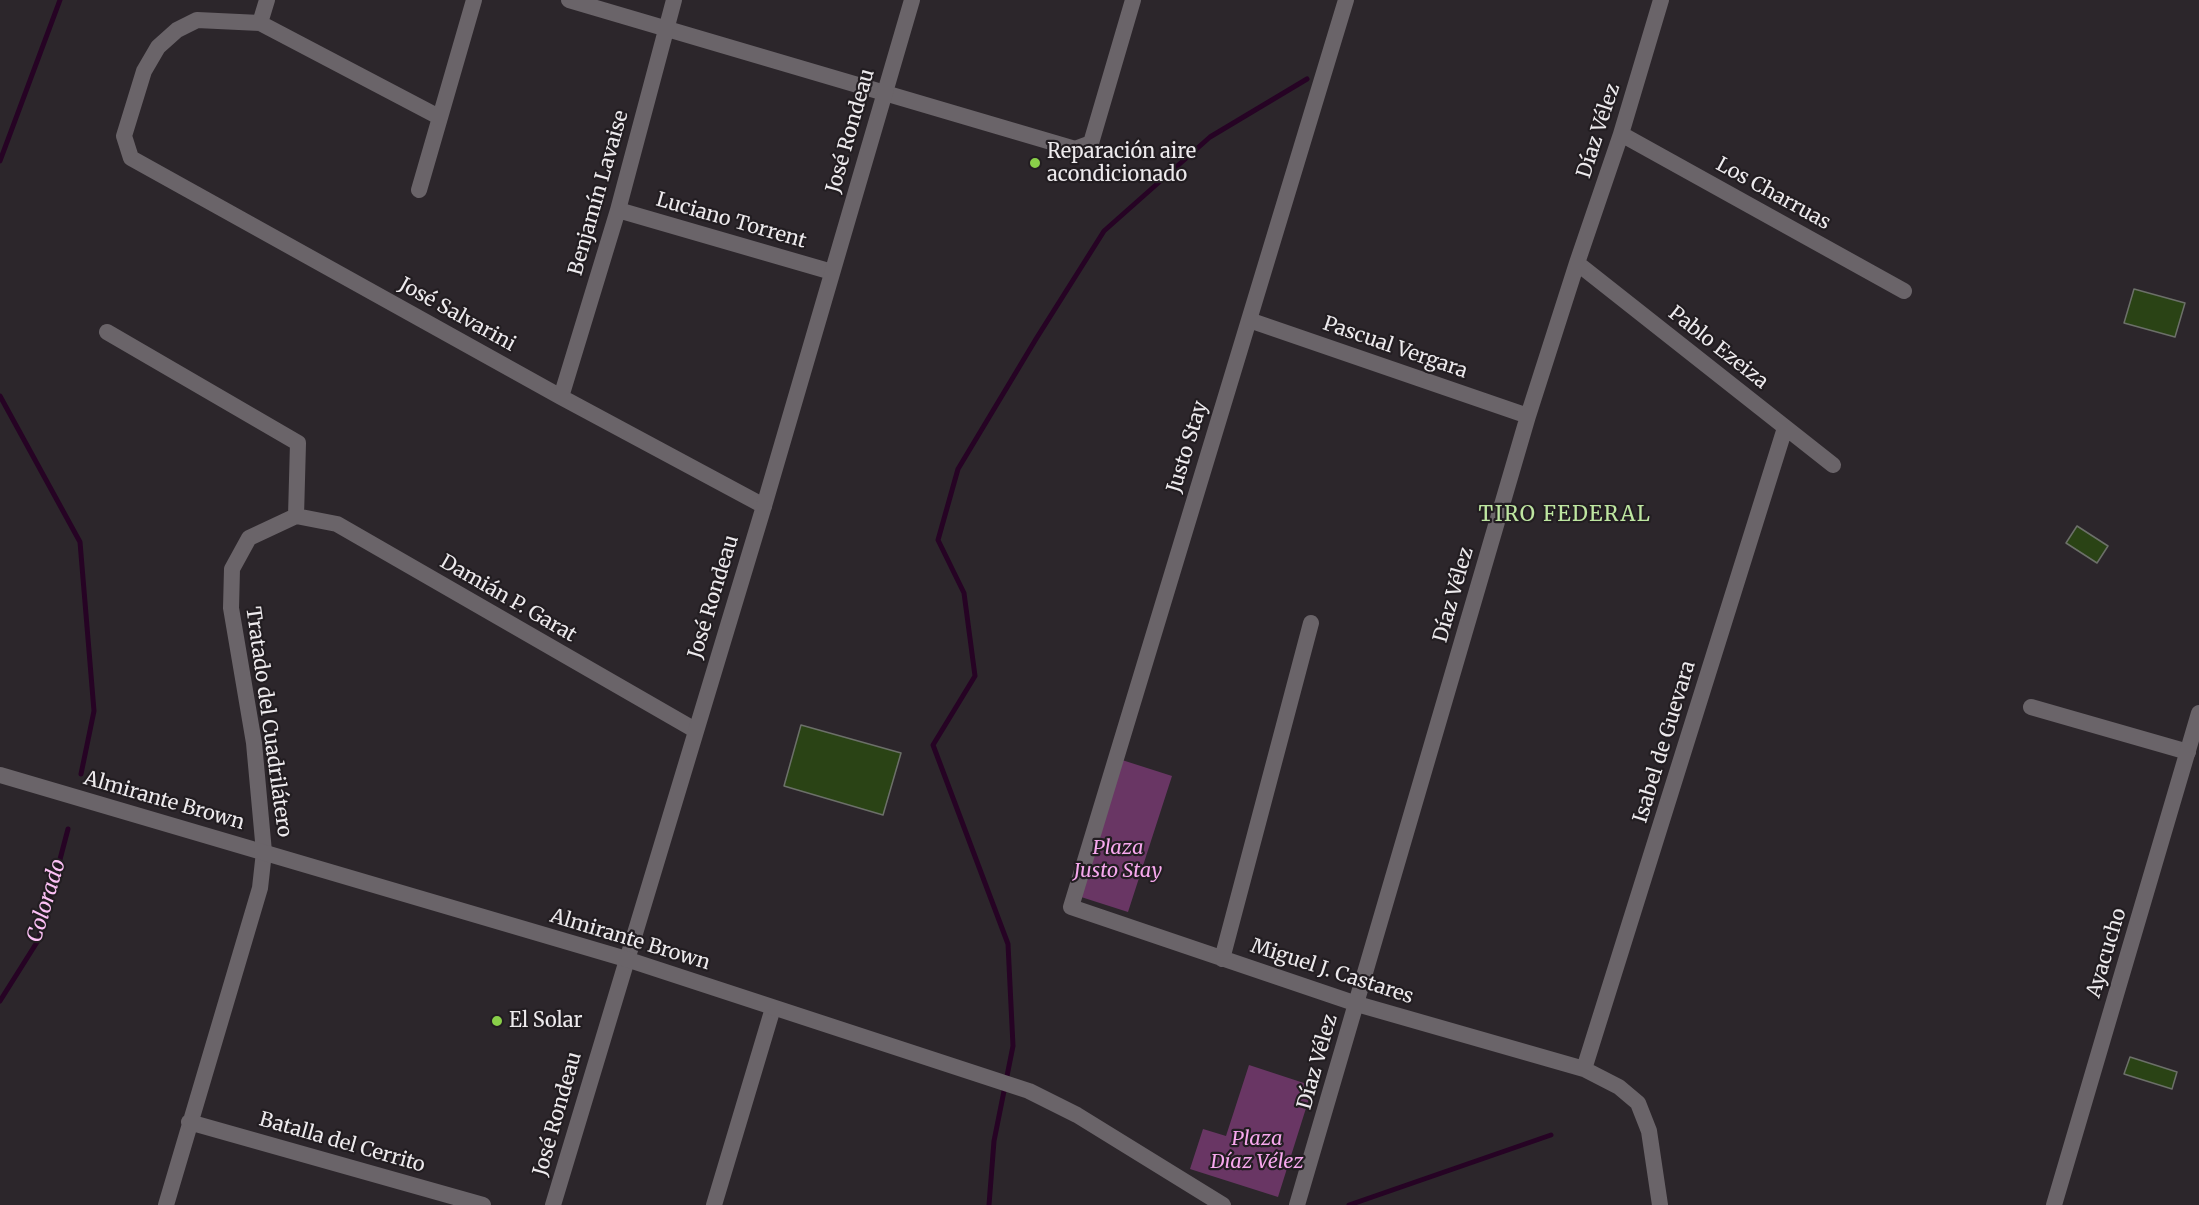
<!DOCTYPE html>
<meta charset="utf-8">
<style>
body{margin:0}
canvas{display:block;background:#2c262b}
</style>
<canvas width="2199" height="1205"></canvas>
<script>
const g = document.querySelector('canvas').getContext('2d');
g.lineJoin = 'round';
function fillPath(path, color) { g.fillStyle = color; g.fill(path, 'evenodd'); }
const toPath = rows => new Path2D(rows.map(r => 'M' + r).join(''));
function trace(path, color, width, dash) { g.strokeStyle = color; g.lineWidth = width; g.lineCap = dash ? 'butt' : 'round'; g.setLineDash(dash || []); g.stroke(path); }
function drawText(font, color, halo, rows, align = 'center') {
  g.font = font + ' Merriweather,serif'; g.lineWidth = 4.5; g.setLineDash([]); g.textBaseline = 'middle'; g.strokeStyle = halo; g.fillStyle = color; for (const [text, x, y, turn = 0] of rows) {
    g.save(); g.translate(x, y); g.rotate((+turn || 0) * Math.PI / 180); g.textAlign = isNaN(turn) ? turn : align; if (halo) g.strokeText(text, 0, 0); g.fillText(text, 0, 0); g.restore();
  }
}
const green = toPath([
 [1122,760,1172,776,1128,912,1078,896],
 [1249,1065,1313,1086,1278,1197,1190,1169,1203,1129,1226,1136]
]);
const stream = toPath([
 [0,161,60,0],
 [0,396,80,542,94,711,81,774],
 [0,1001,39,939,68,829],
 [989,1205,994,1141,1013,1046,1008,944,933,745,975,676,964,593,938,540,958,469,1036,339,1104,231,1210,137,1307,79],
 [1349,1205,1551,1135]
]);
const building = toPath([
 [2134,289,2185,303,2175,337,2124,323,2134,289],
 [2077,526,2108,546,2097,563,2066,543,2077,526],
 [801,725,901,753,883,815,784,786,801,725],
 [2130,1057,2177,1072,2172,1089,2124,1074,2130,1057]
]);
const minor = toPath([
 [267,0,260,23,197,20,177,30,158,47,144,71,124,136,131,158,561,397,764,506],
 [569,0,1075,149,1091,143,1133,0],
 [1346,0,1071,907,1357,1004,1584,1069,1619,1087,1638,1103,1649,1131,1660,1205],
 [260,23,439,117],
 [1621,134,1904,291],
 [419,190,474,0],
 [618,210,832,272],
 [1577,263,1833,465],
 [1249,320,1528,416],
 [107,332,298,443,296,516],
 [561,397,618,210,674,0],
 [296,516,337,524,695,730],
 [2031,707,2188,752],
 [1222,959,1311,623],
 [1584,1069,1785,428],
 [189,1122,483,1205],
 [166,1205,260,888,264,852,254,743,231,608,232,569,249,538,296,516],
 [714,1205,773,1008],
 [1297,1205,1528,416,1577,263,1621,134,1661,0]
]);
const tertiary = toPath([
 [553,1205,764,506,912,0],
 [2054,1205,2199,713]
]);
const secondary = toPath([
 [0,775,626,959,1029,1091,1077,1115,1223,1205]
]);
const markers = [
 [1035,163,6,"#89cf49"],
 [497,1021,6,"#89cf49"]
];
const streetNames = [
 ["José Rondeau",851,131,-74],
 ["Díaz Vélez",1599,131,-72],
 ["Benjamín Lavaise",599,193,-74],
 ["Los Charruas",1773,194,29],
 ["Luciano Torrent",731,221,16],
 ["José Salvarini",457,315,29],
 ["Pascual Vergara",1395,348,19],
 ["Pablo Ezeiza",1718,348,38],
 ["Justo Stay",1188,447,-73],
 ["Díaz Vélez",1454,595,-74],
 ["José Rondeau",714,597,-73],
 ["Damián P. Garat",508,599,30],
 ["Tratado del Cuadrilátero",268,722,82],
 ["Isabel de Guevara",1665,742,-73],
 ["Almirante Brown",164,801,16],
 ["Almirante Brown",630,940,17],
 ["Ayacucho",2107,953,-73],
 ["Miguel J. Castares",1332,972,18],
 ["Díaz Vélez",1318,1062,-74],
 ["José Rondeau",558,1114,-74],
 ["Batalla del Cerrito",342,1143,16]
];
const poiNames = [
 ["Reparación aire",1047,152],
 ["acondicionado",1047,175],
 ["El Solar",509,1021]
];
const parkNames = [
 ["Plaza",1118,848],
 ["Justo Stay",1118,871],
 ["Plaza",1257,1139],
 ["Díaz Vélez",1257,1162]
];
const neighbourhoodNames = [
 ["TIRO FEDERAL",1565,515]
];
const waterNames = [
 ["Colorado",47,901,-73]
];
fillPath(green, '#693664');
trace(stream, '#260324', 5);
fillPath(building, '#2a4315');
trace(building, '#6c7069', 1.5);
trace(minor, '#6a6469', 16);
trace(tertiary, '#6a6469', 16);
trace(secondary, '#6a6469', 16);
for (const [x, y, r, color] of markers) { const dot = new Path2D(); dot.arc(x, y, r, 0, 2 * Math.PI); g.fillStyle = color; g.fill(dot); trace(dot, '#221d21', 2); }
drawText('20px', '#edeaed', '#221d21', streetNames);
drawText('20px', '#edeaed', '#221d21', poiNames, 'left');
drawText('italic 20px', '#f7a8ee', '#221d21', parkNames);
g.letterSpacing = '1.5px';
drawText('21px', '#bee6a1', '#221d21', neighbourhoodNames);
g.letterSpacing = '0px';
drawText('italic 21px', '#fdc1f6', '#221d21', waterNames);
</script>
